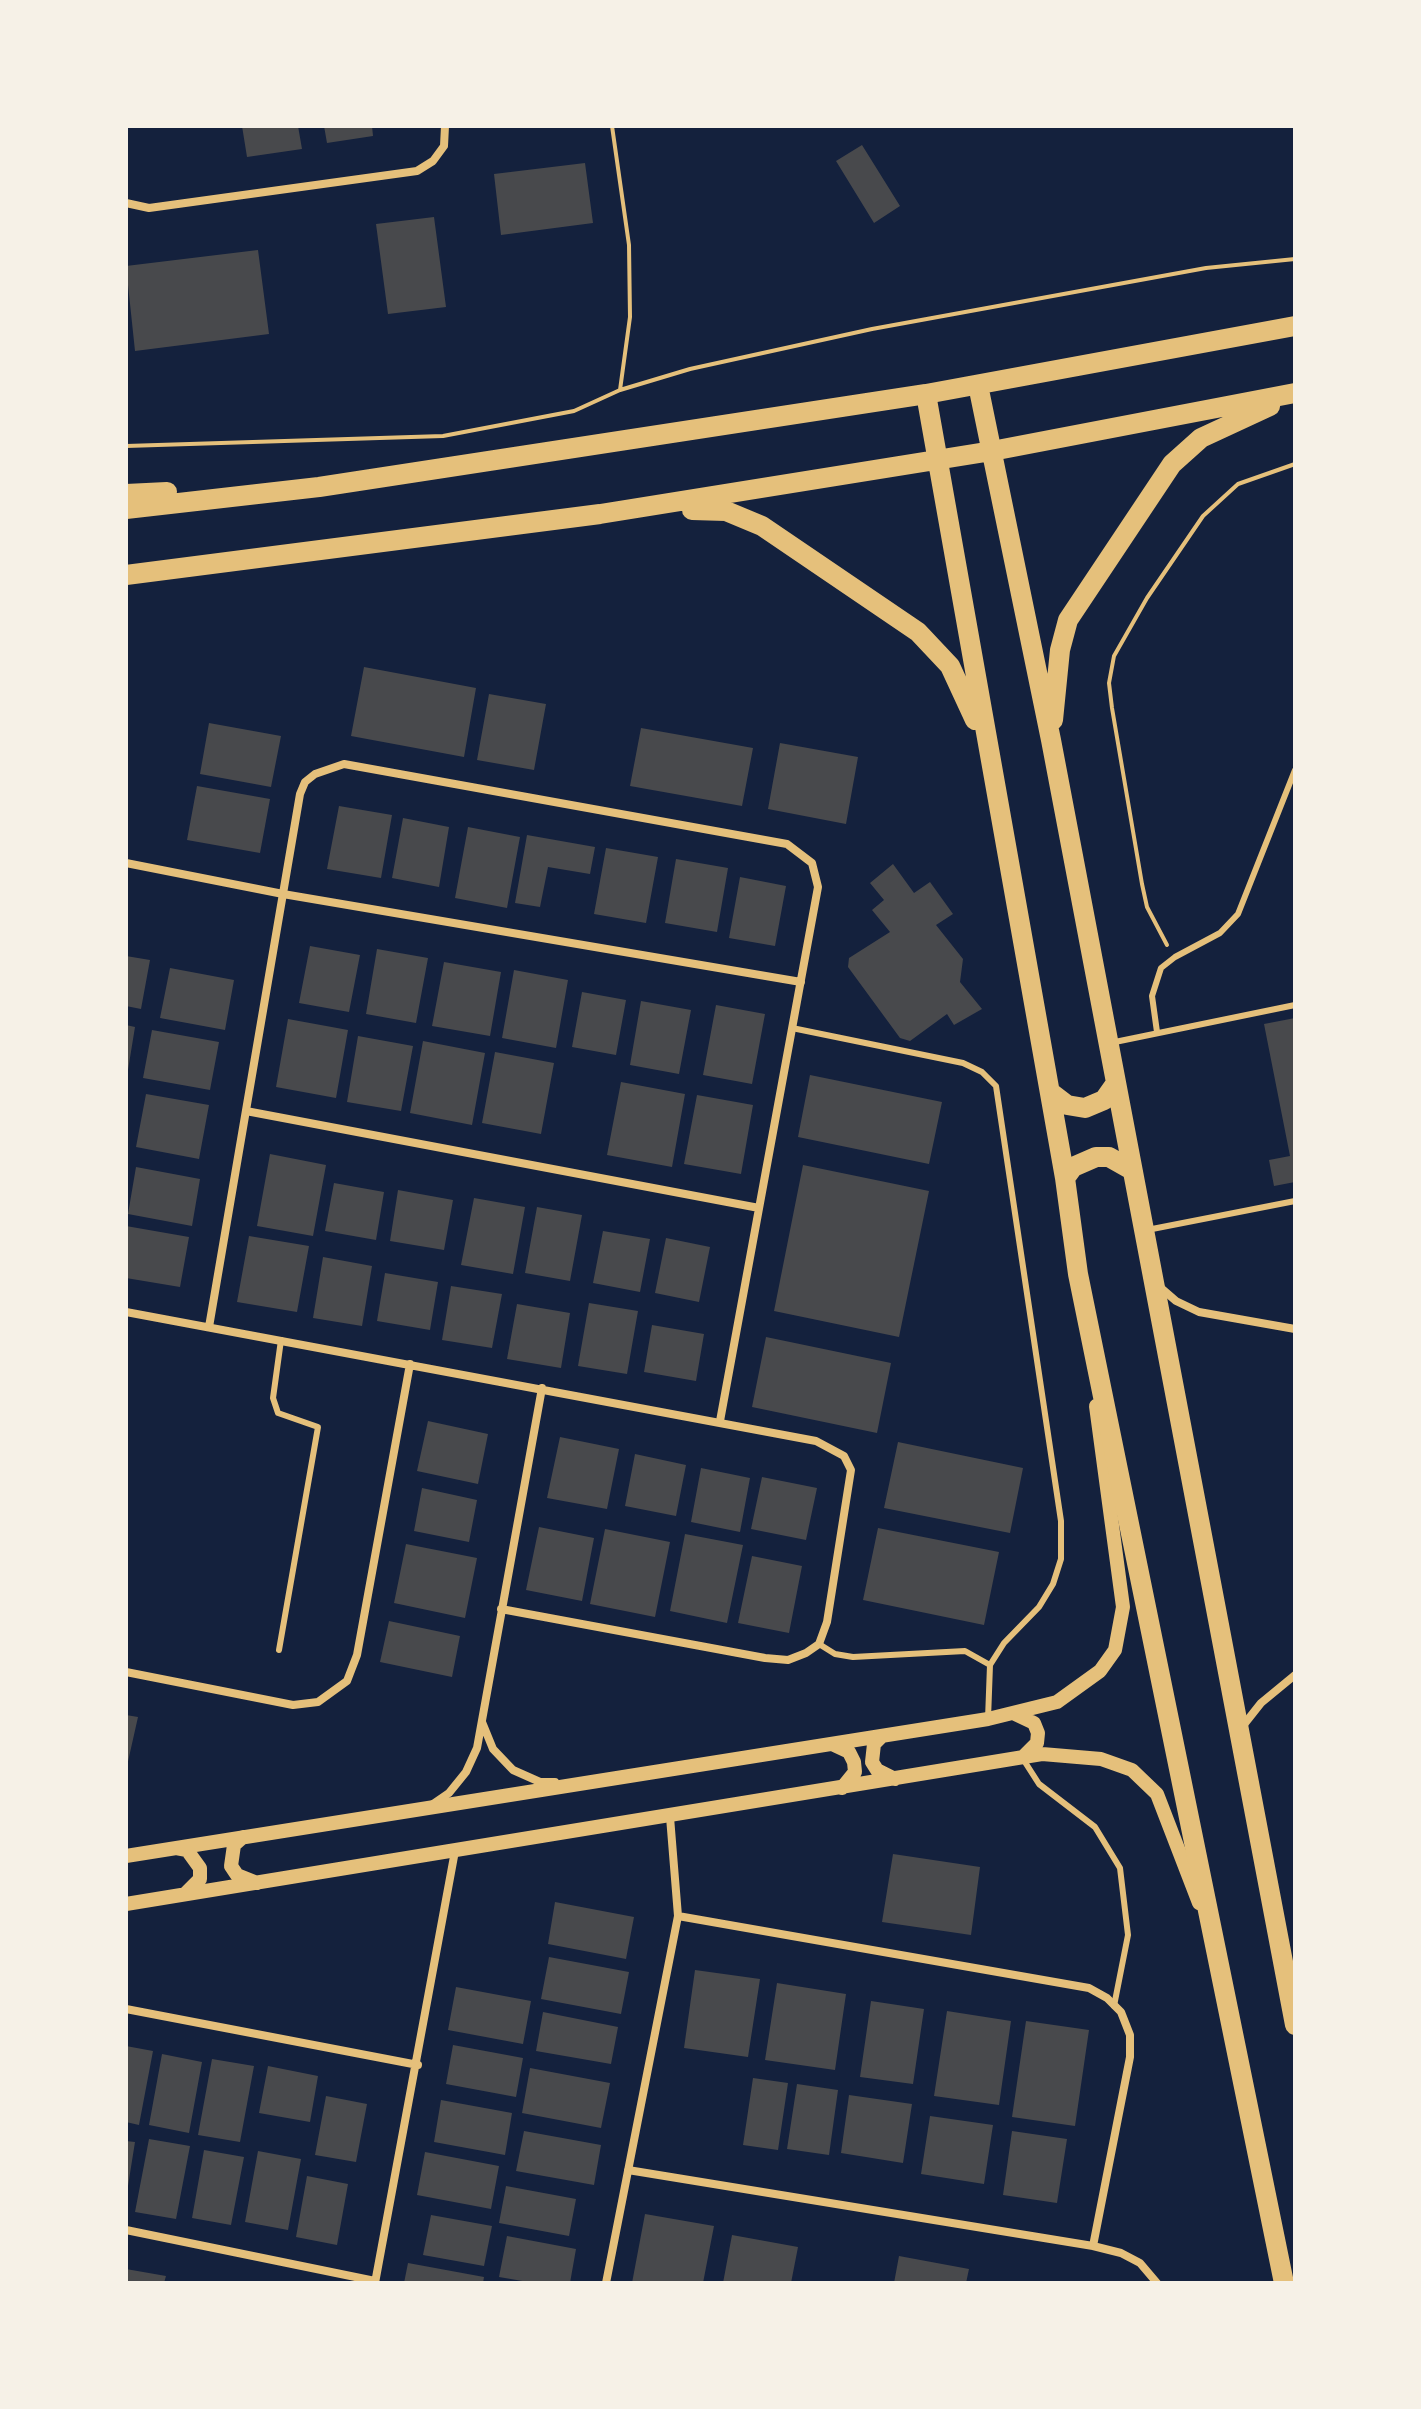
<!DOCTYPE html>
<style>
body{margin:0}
#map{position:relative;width:1421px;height:2409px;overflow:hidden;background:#14213d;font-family:"Titillium Web",sans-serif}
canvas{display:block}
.frame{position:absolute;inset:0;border:128px solid #f6f1e7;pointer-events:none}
</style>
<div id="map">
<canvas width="1421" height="2409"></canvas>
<div class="frame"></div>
</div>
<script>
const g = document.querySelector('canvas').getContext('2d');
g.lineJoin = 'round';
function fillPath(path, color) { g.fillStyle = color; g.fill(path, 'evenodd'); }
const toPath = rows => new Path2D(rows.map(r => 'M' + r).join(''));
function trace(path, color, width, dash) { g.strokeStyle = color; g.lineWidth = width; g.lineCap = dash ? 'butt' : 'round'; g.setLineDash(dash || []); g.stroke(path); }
const building = toPath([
 [242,126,298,126,302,149,247,157],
 [324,126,372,126,373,136,327,143],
 [862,145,900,206,874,223,836,161],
 [585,163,593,223,501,235,494,174],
 [434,217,446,307,388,314,376,224],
 [258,250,269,334,135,351,126,266],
 [364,667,476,688,464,757,351,736],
 [489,694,546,704,534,770,477,760],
 [209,723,281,736,271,787,200,774],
 [641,728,753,748,742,806,630,786],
 [780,743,858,757,846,824,768,809],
 [197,786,270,799,260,853,187,840],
 [339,806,392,815,381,878,327,869],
 [403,818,449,827,439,887,392,878],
 [468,827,520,837,507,908,455,898],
 [527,835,595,847,590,874,548,867,540,907,515,903],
 [606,848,658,857,646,923,594,914],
 [676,859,728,868,717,932,665,923],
 [893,864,914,893,930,882,953,914,936,925,963,959,960,982,982,1009,954,1025,947,1014,910,1041,900,1038,848,967,849,958,890,932,872,910,884,900,870,883],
 [740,877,786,886,775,946,729,938],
 [310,946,360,955,349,1012,299,1003],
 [377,949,428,958,416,1023,366,1014],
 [126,956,150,960,141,1009,126,1006],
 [444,962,501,972,490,1036,432,1026],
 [170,968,234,980,225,1030,160,1018],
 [514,970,568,980,556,1048,502,1038],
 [582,992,626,1000,616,1055,572,1047],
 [641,1001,691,1010,679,1074,630,1065],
 [716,1005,765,1014,752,1084,703,1075],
 [1295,1018,1295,1182,1274,1186,1269,1160,1290,1156,1264,1024],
 [288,1019,348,1030,336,1098,276,1087],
 [126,1025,135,1027,128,1070,126,1070],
 [152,1030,219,1042,210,1090,143,1078],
 [358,1036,413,1046,401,1111,347,1102],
 [423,1041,485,1053,472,1125,410,1113],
 [495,1052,554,1063,541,1134,482,1123],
 [810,1075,942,1102,929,1164,798,1137],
 [621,1082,685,1094,672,1167,607,1155],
 [146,1094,209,1105,199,1159,136,1147],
 [697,1095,753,1105,741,1174,684,1164],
 [270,1154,326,1165,313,1236,257,1226],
 [803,1165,929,1191,899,1337,774,1311],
 [136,1167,200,1179,192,1226,128,1214],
 [334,1183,384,1192,376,1240,325,1231],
 [398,1190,453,1200,444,1250,390,1241],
 [474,1198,525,1207,513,1274,461,1265],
 [537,1207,582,1215,570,1281,525,1273],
 [126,1226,189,1237,180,1287,126,1278],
 [603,1231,650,1239,640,1292,593,1283],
 [249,1236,309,1246,297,1312,237,1302],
 [666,1238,710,1247,699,1302,655,1293],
 [323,1257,372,1266,362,1326,313,1318],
 [385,1273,438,1282,430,1330,377,1321],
 [451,1286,502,1294,492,1348,442,1340],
 [589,1303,638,1311,627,1374,578,1366],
 [517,1304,570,1313,561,1368,507,1359],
 [652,1325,704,1334,696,1381,644,1372],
 [766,1337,891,1363,877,1433,752,1407],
 [428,1421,488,1434,478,1484,417,1471],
 [560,1437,619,1449,607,1509,547,1498],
 [898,1442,1023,1468,1010,1533,884,1508],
 [635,1454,686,1465,676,1516,625,1506],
 [701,1468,750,1478,740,1532,691,1522],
 [762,1477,817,1488,806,1540,751,1529],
 [422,1488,477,1500,469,1542,414,1531],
 [539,1527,594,1538,582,1601,526,1590],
 [878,1528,999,1552,984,1625,863,1600],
 [605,1529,670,1542,655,1617,590,1604],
 [685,1534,743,1545,727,1623,670,1611],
 [406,1544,477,1558,465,1618,394,1603],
 [752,1556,802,1566,789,1633,738,1623],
 [389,1621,460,1636,452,1677,380,1662],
 [126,1715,138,1717,127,1766,126,1766],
 [893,1854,980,1867,971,1935,882,1922],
 [555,1902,634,1917,626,1959,548,1944],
 [549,1957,629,1972,621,2014,541,1999],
 [695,1970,760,1979,748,2057,684,2048],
 [777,1983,846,1994,835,2070,765,2060],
 [456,1987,531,2001,523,2044,448,2030],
 [871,2001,924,2009,913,2084,860,2077],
 [947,2011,1011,2021,999,2105,934,2096],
 [543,2012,618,2027,611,2064,536,2051],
 [1026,2021,1089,2030,1075,2126,1012,2117],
 [453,2045,523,2058,516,2097,446,2084],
 [126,2046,153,2051,139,2125,126,2122],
 [162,2054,202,2062,189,2133,149,2125],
 [212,2059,254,2066,240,2142,198,2135],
 [268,2066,318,2076,310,2122,259,2113],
 [530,2068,610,2083,601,2128,522,2113],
 [753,2078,788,2083,778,2150,743,2145],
 [797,2084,838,2090,829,2155,787,2149],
 [849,2095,912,2104,903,2163,841,2153],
 [326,2096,367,2104,356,2162,315,2155],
 [441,2100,512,2113,505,2155,434,2142],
 [930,2116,993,2125,984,2184,921,2174],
 [524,2131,601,2145,594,2185,516,2171],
 [1012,2131,1067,2139,1057,2203,1003,2195],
 [149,2139,190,2146,176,2219,135,2212],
 [126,2141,135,2142,128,2186,126,2186],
 [204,2150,244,2157,231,2225,192,2218],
 [258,2151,301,2159,288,2230,245,2222],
 [425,2152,499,2166,491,2209,417,2195],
 [307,2176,348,2184,337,2245,296,2237],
 [506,2186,576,2199,569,2236,499,2223],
 [645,2214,714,2226,703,2283,632,2283],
 [431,2215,492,2226,484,2266,423,2255],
 [732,2235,798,2247,791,2283,723,2283],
 [507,2236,576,2249,570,2283,534,2283,499,2277],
 [899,2256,969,2269,966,2283,894,2283],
 [408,2263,484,2277,483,2283,404,2283],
 [126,2269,166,2276,164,2283,126,2283]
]);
const path = toPath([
 [612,126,629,245,630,317,620,390],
 [126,446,443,436,574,411,620,390,690,369,872,329,1206,268,1295,259],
 [1167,945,1147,907,1142,884,1112,708,1109,683,1114,656,1147,598,1203,516,1238,484,1295,464]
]);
const service = toPath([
 [792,1028,963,1063,982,1072,996,1086,1061,1521,1061,1559,1053,1584,1039,1607,1004,1643,990,1665,988,1719],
 [1157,1032,1152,996,1161,968,1175,957,1220,933,1238,914,1295,770],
 [1110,1043,1295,1005],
 [1147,1230,1295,1201],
 [819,1644,835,1654,853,1657,965,1651,990,1665],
 [279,1650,318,1427,278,1413,273,1398,281,1340],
 [1023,1759,1039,1784,1095,1827,1120,1868,1128,1935,1114,2006]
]);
const minor = toPath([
 [126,203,149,208,417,171,433,161,444,146,445,126],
 [126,863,283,894,801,982],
 [246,1111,759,1208],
 [1161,1288,1176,1301,1199,1312,1295,1329],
 [126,1312,816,1441,844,1456,851,1470,827,1622,819,1644,806,1653,788,1660,765,1658,501,1609],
 [209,1327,300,794,305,782,315,774,344,764,787,844,812,863,818,887,720,1421],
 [126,1672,293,1705,318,1702,347,1681,357,1655,410,1364],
 [482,1722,493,1749,513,1770,540,1782,555,1782],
 [1242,1727,1261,1703,1295,1675],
 [433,1804,449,1793,466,1772,477,1748,542,1388],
 [678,1916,1089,1988,1107,1998,1121,2012,1130,2035,1130,2057,1093,2246],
 [126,2009,418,2065],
 [628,2170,1093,2246,1121,2253,1140,2263,1157,2283],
 [126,2230,375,2281],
 [375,2283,455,1851],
 [606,2283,678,1916,670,1817]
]);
const tertiary = toPath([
 [1015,1714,1034,1723,1038,1733,1037,1743,1023,1757],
 [882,1736,874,1744,872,1762,877,1770,895,1779],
 [834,1745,849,1752,854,1762,855,1772,842,1788],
 [243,1837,234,1845,231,1866,237,1875,257,1883],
 [176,1848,187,1850,200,1868,200,1879,185,1894],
 [126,1856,988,1719,1057,1702,1100,1671,1115,1650,1123,1607,1096,1406],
 [126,1904,1042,1754,1101,1759,1132,1770,1157,1794,1199,1903]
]);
const primary = toPath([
 [978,385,1051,740,1295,2025],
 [926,394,1065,1178,1078,1274,1284,2283],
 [126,494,167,492],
 [126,509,319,487,926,394,1295,326],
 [692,510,726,511,762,526,918,632,950,666,975,720],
 [126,575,600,514,992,451,1295,393],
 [1053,720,1060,650,1068,620,1172,464,1201,438,1270,406],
 [1050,1092,1067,1105,1085,1108,1104,1100,1116,1083],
 [1065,1178,1073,1167,1096,1157,1109,1157,1132,1170]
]);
fillPath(building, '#48494c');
trace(path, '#e5c07b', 4);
trace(service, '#e5c07b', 6);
trace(minor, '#e5c07b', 8);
trace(tertiary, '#e5c07b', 14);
trace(primary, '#e5c07b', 20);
</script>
